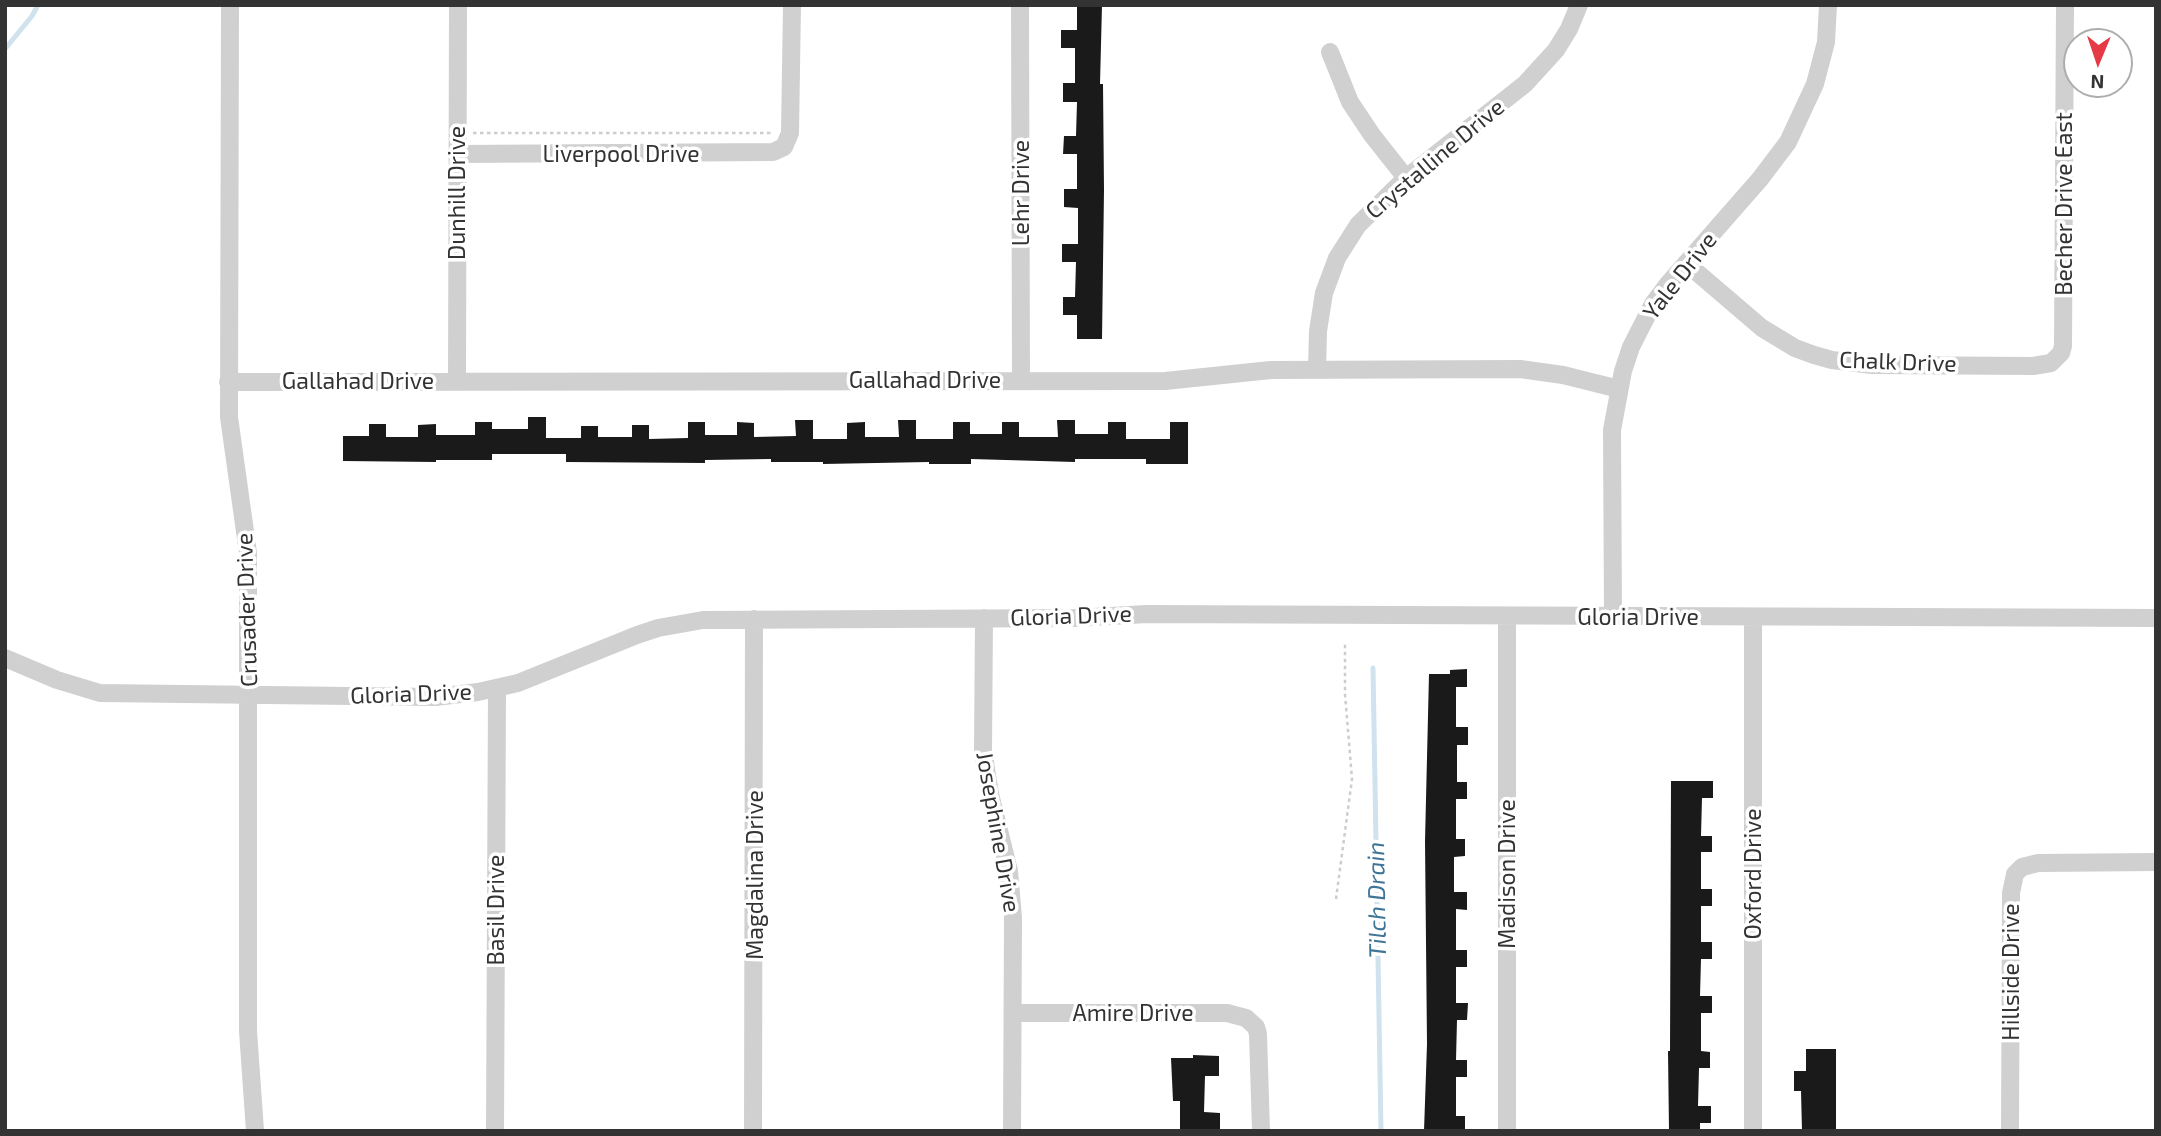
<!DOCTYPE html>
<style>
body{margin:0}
#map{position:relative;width:2161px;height:1136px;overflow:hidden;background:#fff;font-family:"Exo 2",sans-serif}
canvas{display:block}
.frame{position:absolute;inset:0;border:7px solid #333;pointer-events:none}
.north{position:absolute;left:2063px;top:28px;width:70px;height:70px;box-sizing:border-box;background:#fff;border:2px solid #adadad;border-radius:50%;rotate:182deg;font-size:19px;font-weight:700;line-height:28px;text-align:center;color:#333}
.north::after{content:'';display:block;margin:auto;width:24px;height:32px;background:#e63946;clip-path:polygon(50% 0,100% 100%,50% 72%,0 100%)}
</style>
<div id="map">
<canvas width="2161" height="1136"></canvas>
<div class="frame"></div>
<div class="north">N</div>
</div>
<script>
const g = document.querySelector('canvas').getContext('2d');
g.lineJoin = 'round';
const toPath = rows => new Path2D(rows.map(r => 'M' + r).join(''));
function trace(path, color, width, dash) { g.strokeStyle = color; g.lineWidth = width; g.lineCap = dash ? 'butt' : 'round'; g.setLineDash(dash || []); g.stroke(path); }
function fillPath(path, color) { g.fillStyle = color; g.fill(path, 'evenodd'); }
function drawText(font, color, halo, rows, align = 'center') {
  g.font = font + ' "Exo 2",sans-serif'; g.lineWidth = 7; g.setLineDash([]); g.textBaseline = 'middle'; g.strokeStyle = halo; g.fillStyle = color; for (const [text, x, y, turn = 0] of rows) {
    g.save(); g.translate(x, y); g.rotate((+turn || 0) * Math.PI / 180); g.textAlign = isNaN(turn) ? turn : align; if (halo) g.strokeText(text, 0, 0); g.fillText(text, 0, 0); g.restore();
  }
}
const stream = toPath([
 [5,49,32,16,38,5],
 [1373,668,1381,1131]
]);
const building = toPath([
 [1077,5,1102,5,1100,84,1103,84,1104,190,1102,339,1077,339,1077,315,1063,315,1063,297,1075,297,1076,262,1062,262,1062,244,1078,244,1078,208,1064,207,1064,189,1077,189,1077,154,1063,154,1064,136,1076,136,1077,102,1063,102,1063,83,1075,83,1075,48,1061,48,1061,30,1077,30],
 [528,417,546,417,546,438,581,438,581,426,598,426,598,437,632,437,632,425,649,425,649,439,688,438,688,422,705,422,705,435,737,435,737,422,754,423,754,437,796,436,795,420,813,420,813,439,847,439,847,423,865,422,865,437,899,437,898,420,916,420,916,439,953,439,953,422,970,422,970,434,1002,434,1002,422,1019,422,1019,437,1058,437,1057,420,1075,420,1075,434,1108,434,1108,422,1126,422,1126,439,1170,439,1170,422,1188,422,1188,464,1146,464,1146,459,1075,459,1075,462,971,459,971,464,929,464,929,462,823,464,823,462,771,462,771,459,705,460,705,463,566,462,566,454,492,454,492,460,436,460,436,462,343,461,343,436,369,436,369,424,386,424,386,437,418,437,418,425,436,424,436,435,475,435,475,422,492,422,492,429,528,429],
 [1467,669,1467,687,1456,687,1456,727,1468,727,1468,745,1457,745,1457,782,1467,782,1467,799,1456,799,1456,839,1465,839,1465,856,1454,857,1454,892,1467,892,1467,910,1456,909,1456,950,1467,950,1467,967,1456,967,1456,1003,1468,1003,1467,1020,1457,1020,1456,1060,1467,1060,1467,1077,1456,1077,1456,1116,1465,1116,1465,1131,1424,1131,1427,1044,1425,841,1429,674,1450,674,1450,670],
 [1671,781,1713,781,1713,798,1702,798,1701,836,1712,836,1712,852,1701,852,1701,889,1712,889,1712,906,1701,906,1701,942,1712,942,1712,959,1701,959,1700,996,1712,996,1712,1013,1701,1013,1701,1051,1710,1052,1710,1068,1699,1068,1698,1106,1711,1106,1711,1123,1700,1123,1700,1131,1669,1131,1668,1051,1670,1051],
 [1806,1049,1836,1049,1836,1131,1802,1131,1801,1091,1794,1091,1794,1071,1806,1071],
 [1193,1055,1219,1056,1219,1076,1205,1076,1204,1112,1220,1113,1220,1130,1180,1131,1180,1101,1173,1101,1171,1058,1193,1058]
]);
const path = toPath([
 [473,133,771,133],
 [1336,899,1352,779,1345,694,1345,644]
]);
const minor = toPath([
 [230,5,229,417,248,553,248,1031,255,1131],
 [1020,5,1021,380],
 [1330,52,1350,102,1372,135,1406,178],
 [457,154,773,152,784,147,790,133,792,5],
 [1686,263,1762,328,1795,348,1814,355,1832,360,1872,365,2033,366,2051,363,2061,353,2063,346,2065,5],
 [1317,370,1318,331,1324,293,1337,258,1358,225,1406,178,1525,84,1556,50,1569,29,1579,5],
 [457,381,458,5],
 [228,382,1165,381,1271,370,1520,369,1563,375,1619,389],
 [1613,617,1612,430,1623,371,1631,347,1653,304,1668,284,1760,179,1788,142,1815,84,1826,42,1828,5],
 [984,618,983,750,990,794,1009,871,1013,918,1012,1131],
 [5,658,57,680,100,693,435,697,478,692,518,683,637,635,658,628,703,620,1074,618,1147,614,2156,618],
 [1013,1013,1227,1013,1246,1018,1256,1027,1258,1034,1261,1131],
 [495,1131,497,689],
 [753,1131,754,619],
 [1507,1131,1507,617],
 [1753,1131,1753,617],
 [2010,1131,2011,893,2015,874,2022,867,2038,863,2156,862]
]);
const streetNames = [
 ["Liverpool Drive",621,154],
 ["Crystalline Drive",1435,159,-40],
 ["Dunhill Drive",457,193,-90],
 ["Lehr Drive",1021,193,-90],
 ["Becher Drive East",2064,204,-90],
 ["Yale Drive",1680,276,-52],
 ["Chalk Drive",1898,362,2],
 ["Gallahad Drive",925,380],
 ["Gallahad Drive",358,381],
 ["Crusader Drive",247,610,-92],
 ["Gloria Drive",1071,616,-2],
 ["Gloria Drive",1638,617],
 ["Gloria Drive",411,694,-2],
 ["Josephine Drive",998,832,80],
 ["Madison Drive",1507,874,-90],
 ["Oxford Drive",1753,874,-90],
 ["Magdalina Drive",755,875,-90],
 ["Basil Drive",496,910,-90],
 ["Hillside Drive",2011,972,-90],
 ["Amire Drive",1133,1013]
];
const waterNames = [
 ["Tilch Drain",1377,900,-91]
];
trace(stream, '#cfe2ee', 5);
fillPath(building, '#1a1a1a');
trace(path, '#cdcdcd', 2.5, [3.5, 3.5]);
trace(minor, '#d0d0d0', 18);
drawText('23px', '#333', '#fff', streetNames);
drawText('italic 24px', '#3f7597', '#fff', waterNames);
</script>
